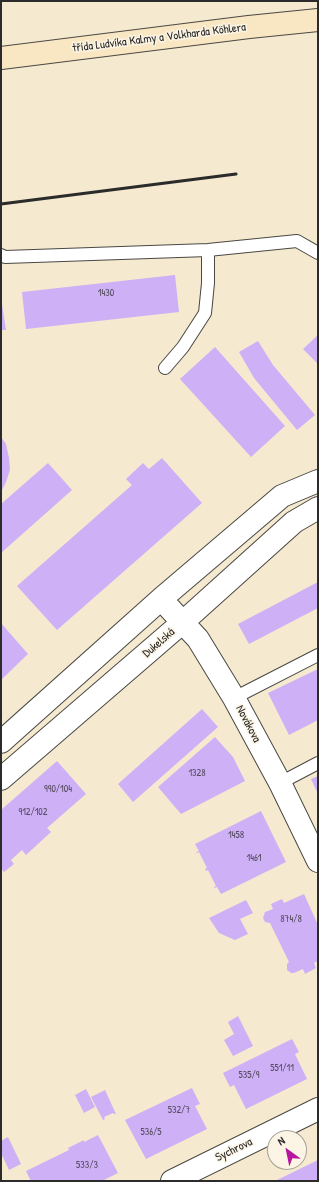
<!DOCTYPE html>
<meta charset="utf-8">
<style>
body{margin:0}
#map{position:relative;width:319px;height:1182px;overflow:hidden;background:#f5e9d0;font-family:"Patrick Hand",sans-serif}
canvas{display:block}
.frame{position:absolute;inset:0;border:2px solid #2b2b2b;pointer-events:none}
.north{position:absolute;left:267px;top:1130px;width:40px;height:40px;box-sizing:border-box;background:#fcf5e5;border:1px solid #a8a49b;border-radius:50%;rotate:327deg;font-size:11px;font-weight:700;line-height:16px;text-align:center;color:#2b2b2b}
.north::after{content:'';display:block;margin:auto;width:14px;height:18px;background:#b5179e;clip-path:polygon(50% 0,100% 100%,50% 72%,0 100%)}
</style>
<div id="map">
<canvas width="319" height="1182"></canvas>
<div class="frame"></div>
<div class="north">N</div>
</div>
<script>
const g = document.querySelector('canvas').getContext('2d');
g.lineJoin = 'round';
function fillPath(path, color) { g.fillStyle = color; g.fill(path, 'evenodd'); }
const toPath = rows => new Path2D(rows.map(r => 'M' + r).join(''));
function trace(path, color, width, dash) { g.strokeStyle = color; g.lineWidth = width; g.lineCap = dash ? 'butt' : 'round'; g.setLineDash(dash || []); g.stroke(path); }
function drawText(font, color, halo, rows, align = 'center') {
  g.font = font + ' "Patrick Hand",sans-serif'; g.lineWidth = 3; g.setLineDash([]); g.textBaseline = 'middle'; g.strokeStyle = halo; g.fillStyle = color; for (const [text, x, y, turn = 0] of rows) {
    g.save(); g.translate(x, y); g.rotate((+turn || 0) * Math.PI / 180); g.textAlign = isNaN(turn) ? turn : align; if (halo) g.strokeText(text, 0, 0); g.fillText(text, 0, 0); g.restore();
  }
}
const building = toPath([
 [175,275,179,312,26,329,22,292],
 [1,298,6,330,1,330],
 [318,335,318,364,303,349],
 [258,341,273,365,315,415,297,430,254,378,239,352],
 [215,347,285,426,251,457,180,379],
 [1,437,6,444,9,458,10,470,6,482,1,492],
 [162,458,202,503,57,630,17,586,132,485,126,479,143,463,149,469],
 [48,463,72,490,1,553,1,504],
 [318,582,318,608,249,644,238,624],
 [1,623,28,654,1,680],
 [318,669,318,720,289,735,268,693],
 [202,709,218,727,133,802,118,784],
 [215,737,233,757,245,781,181,814,158,787],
 [57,761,86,794,47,828,51,832,26,855,22,850,11,860,14,864,4,872,1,868,1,810],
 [318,776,318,794,311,779],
 [261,811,286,862,221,894,217,887,214,888,214,887,216,886,208,870,206,871,205,869,207,868,199,852,197,853,196,852,199,851,195,844],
 [304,894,318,925,318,961,314,963,316,968,305,974,303,969,294,973,291,973,287,970,287,964,289,962,270,923,265,922,263,918,265,912,273,909,271,904,282,899,284,903],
 [246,900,253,913,240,919,248,934,235,940,219,933,209,918],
 [238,1016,253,1046,233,1056,224,1040,234,1034,228,1022],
 [292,1039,299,1052,295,1054,307,1079,246,1109,234,1085,230,1087,223,1073],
 [192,1088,200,1104,195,1106,207,1129,146,1159,125,1120],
 [86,1089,95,1107,84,1113,75,1095],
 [105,1090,116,1114,114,1114,113,1113,104,1117,105,1119,103,1120,91,1097],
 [98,1135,118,1173,102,1181,31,1181,26,1171,69,1150,68,1148,84,1140,84,1142],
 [8,1137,21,1164,9,1170,1,1153,1,1141],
 [318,1160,318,1181,275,1181]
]);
const lane = toPath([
 [1,255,5,257,208,250,297,241,318,253],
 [165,368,183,347,205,313,208,283,208,250],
 [234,698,318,655],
 [280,783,318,763]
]);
const street = toPath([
 [161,599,198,639,234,698,280,783,318,861],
 [1,742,161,599,282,496,318,481],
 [1,779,183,622,294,522,318,508],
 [172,1181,318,1109]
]);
const secondary = toPath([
 [1,58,249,27,318,20]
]);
const rail = toPath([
 [1,204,236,174]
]);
const numberNames = [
 ["1430",106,293],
 ["1328",197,773],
 ["990/104",58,789],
 ["912/102",33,812],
 ["1458",236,835],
 ["1461",254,858],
 ["874/8",291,919],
 ["551/11",282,1068],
 ["535/9",249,1075],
 ["532/7",179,1110],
 ["536/5",151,1132],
 ["533/3",87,1165]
];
const streetNames = [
 ["třída Ludvíka Kalmy a Volkharda Köhlera",159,38,-7],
 ["Dukelská",159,643,-41],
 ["Novákova",248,724,62],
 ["Sychrova",234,1150,-26]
];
fillPath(building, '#ceb0f7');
trace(lane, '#494844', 14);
trace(street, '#494844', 24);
trace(secondary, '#494844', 24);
trace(lane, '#fff', 12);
trace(street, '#fff', 22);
trace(secondary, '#f9e7c3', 22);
trace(rail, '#2b2b2b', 3);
drawText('10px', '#544c5e', null, numberNames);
drawText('12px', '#2b2b2b', '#fcf5e5', streetNames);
</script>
